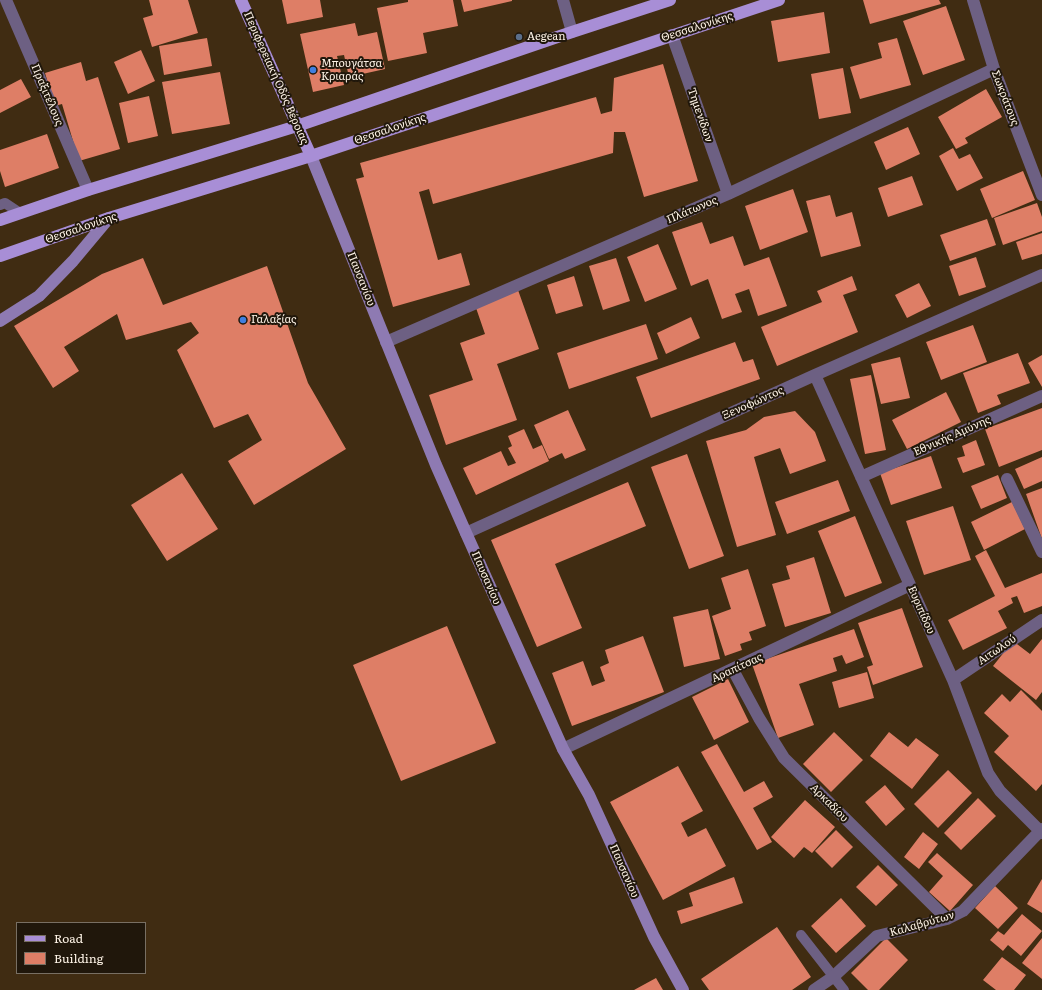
<!DOCTYPE html>
<meta charset="utf-8">
<style>
body{margin:0}
#map{position:relative;width:1042px;height:990px;overflow:hidden;background:#402c12;font-family:Literata,serif}
canvas{display:block}
.legend{position:absolute;left:16px;top:922px;width:130px;height:52px;box-sizing:border-box;background:#20170b;border:1px solid #786f63;margin:0;padding:5px 7px;list-style:none;font-size:12px;color:#fdf3e6}
.legend li{display:flex;align-items:center;gap:8px;height:20px}
.legend b{width:20px;border:1px solid #786f63}
</style>
<div id="map">
<canvas width="1042" height="990"></canvas>
<ul class="legend">
<li><b style="height:5px;background:#a88ed6"></b>Road</li>
<li><b style="height:11px;background:#de7e66"></b>Building</li>
</ul>
</div>
<script>
const g = document.querySelector('canvas').getContext('2d');
g.lineJoin = 'round';
function fillPath(path, color) { g.fillStyle = color; g.fill(path, 'evenodd'); }
const toPath = rows => new Path2D(rows.map(r => 'M' + r).join(''));
function trace(path, color, width, dash) { g.strokeStyle = color; g.lineWidth = width; g.lineCap = dash ? 'butt' : 'round'; g.setLineDash(dash || []); g.stroke(path); }
function drawText(font, color, halo, rows, align = 'center') {
  g.font = font + ' Literata,serif'; g.lineWidth = 4; g.setLineDash([]); g.textBaseline = 'middle'; g.strokeStyle = halo; g.fillStyle = color; for (const [text, x, y, turn = 0] of rows) {
    g.save(); g.translate(x, y); g.rotate((+turn || 0) * Math.PI / 180); g.textAlign = isNaN(turn) ? turn : align; if (halo) g.strokeText(text, 0, 0); g.fillText(text, 0, 0); g.restore();
  }
}
const building = toPath([
 [149,0,188,0,198,33,152,47,143,18,153,15],
 [282,0,320,0,323,17,287,24],
 [408,0,453,0,458,26,423,33,427,53,388,61,377,8,408,2],
 [461,0,512,0,512,1,464,12],
 [863,0,939,0,941,4,870,24],
 [946,6,965,60,923,75,903,21],
 [824,12,830,53,778,62,771,21],
 [355,23,358,36,377,32,385,69,349,77,344,55,337,56,344,85,313,92,300,34],
 [207,38,212,66,164,75,159,46],
 [897,38,911,85,860,99,850,67,882,58,878,43],
 [141,50,155,81,128,94,114,62],
 [81,62,86,81,98,77,120,149,79,161,62,104,55,106,45,73],
 [663,64,698,181,644,197,625,132,614,132,613,153,433,204,429,189,419,192,438,260,461,253,470,285,393,307,356,179,364,177,360,163,596,97,601,114,612,111,614,78],
 [843,68,851,113,819,119,811,74],
 [220,72,230,124,172,134,162,82],
 [21,79,31,97,0,113,0,90],
 [986,89,1002,117,965,138,968,143,956,149,938,117],
 [149,96,158,136,128,143,119,103],
 [908,127,920,154,886,170,874,142],
 [47,134,59,168,5,187,0,171,0,150],
 [953,148,959,159,970,154,983,178,957,191,939,156],
 [1023,171,1035,200,992,218,980,189],
 [912,176,923,205,888,217,878,188],
 [793,189,808,232,760,250,745,206],
 [830,195,836,217,852,212,861,246,821,257,806,201],
 [1037,203,1042,217,1042,231,1003,245,994,218],
 [987,219,996,245,950,261,940,235],
 [702,222,710,244,733,236,744,266,769,257,787,306,758,316,749,289,735,294,742,312,722,319,708,279,691,286,672,232],
 [1042,233,1042,254,1022,260,1016,242],
 [658,244,677,289,645,302,627,257],
 [976,257,986,287,959,296,949,266],
 [143,258,163,305,267,266,308,383,346,449,254,505,228,461,262,440,248,414,214,428,177,350,199,333,191,322,126,340,117,314,64,347,79,371,53,388,14,326,102,274],
 [616,258,630,301,603,310,589,266],
 [574,276,583,306,556,314,547,285],
 [852,276,857,290,843,295,858,332,777,366,761,327,822,302,817,291],
 [919,283,931,306,907,318,895,295],
 [518,290,539,349,497,364,517,420,446,445,429,395,473,380,460,343,485,334,475,305],
 [691,317,700,338,666,354,657,333],
 [646,324,658,359,569,389,557,353],
 [973,325,987,362,941,380,926,342],
 [735,342,743,362,753,359,760,379,651,418,636,377],
 [1018,353,1030,383,997,395,1001,404,978,413,963,373],
 [1042,355,1042,387,1028,363],
 [900,357,910,398,881,404,871,364],
 [871,375,886,450,865,454,850,379],
 [946,392,961,422,907,449,892,420],
 [1042,408,1042,450,999,467,985,429],
 [568,410,586,450,565,459,562,453,549,459,534,425],
 [795,411,815,432,826,461,790,474,780,448,754,457,776,535,737,547,706,441,746,430,764,417],
 [524,429,533,449,542,445,549,461,476,495,463,468,501,451,508,466,516,463,508,448,512,446,508,436],
 [976,440,985,465,963,473,957,458,965,456,962,446],
 [687,454,724,556,689,569,651,467],
 [931,456,942,488,891,505,880,473],
 [1042,457,1042,481,1024,489,1015,469],
 [182,473,218,529,167,561,131,505],
 [998,475,1007,498,981,509,971,486],
 [838,480,850,511,787,534,775,502],
 [628,482,646,526,555,564,582,628,537,647,491,540],
 [1042,488,1042,539,1026,494],
 [1012,502,1025,529,984,550,971,522],
 [953,506,971,560,924,575,906,521],
 [855,516,882,583,845,597,818,531],
 [986,550,1005,588,1042,573,1042,606,1024,613,1017,596,1011,598,1013,603,998,611,1007,628,963,650,948,620,995,596,975,556],
 [814,557,831,613,785,627,772,584,790,579,786,566],
 [748,569,766,626,749,632,752,640,740,644,742,650,725,656,712,616,731,609,721,578],
 [902,608,923,667,873,685,867,667,873,665,858,623],
 [708,609,720,659,684,667,673,617],
 [447,626,496,743,401,781,353,665],
 [854,629,864,657,846,664,842,655,833,658,837,671,799,684,814,725,778,738,752,664],
 [643,636,664,692,572,726,552,673,583,661,592,686,605,681,600,667,609,663,605,650],
 [1042,639,1042,692,1036,700,993,666,1013,641,1030,654],
 [867,672,874,698,839,708,832,682],
 [728,679,749,722,714,740,692,697],
 [1021,690,1042,711,1042,784,1036,791,994,752,1009,736,984,713,1002,694,1010,702],
 [834,732,863,760,831,792,803,764],
 [889,732,908,747,916,738,939,755,912,789,870,756],
 [717,744,744,792,764,781,773,797,753,808,772,842,757,850,701,752],
 [678,766,703,811,681,823,688,837,706,828,726,866,663,900,610,802],
 [948,770,972,793,938,828,914,804],
 [885,785,905,809,886,826,865,802],
 [978,798,996,816,961,850,944,833],
 [805,800,835,827,812,853,804,847,794,858,771,837],
 [836,830,853,847,832,868,815,851],
 [923,832,938,844,919,869,904,857],
 [937,853,973,885,950,911,929,892,943,876,928,862],
 [878,865,898,885,876,906,856,887],
 [734,877,743,903,681,924,677,911,693,906,689,893],
 [1042,879,1042,913,1027,904],
 [995,886,1018,908,998,929,975,908],
 [841,898,866,926,836,953,811,926],
 [1022,914,1042,931,1021,956,1008,945,1003,951,990,940,998,931,1004,935],
 [777,927,811,977,792,990,709,990,701,979],
 [886,938,908,960,879,990,868,990,851,973],
 [1042,938,1042,979,1022,963],
 [1002,957,1026,975,1014,990,996,990,983,980],
 [656,978,663,990,634,990]
]);
const lane = toPath([
 [0,205,5,203,20,213],
 [801,935,844,990]
]);
const street = toPath([
 [6,0,88,190],
 [563,0,572,32],
 [973,0,994,69,1042,195],
 [672,35,728,194],
 [386,342,728,194,994,69],
 [815,375,953,680,988,773,1000,791,1042,833],
 [861,477,1042,396],
 [1007,479,1042,552],
 [466,533,815,375,1042,275],
 [733,670,759,718,784,758,947,919],
 [953,680,1042,620],
 [563,749,910,585],
 [814,990,833,977,877,936,947,919,963,911,1042,829]
]);
const secondary = toPath([
 [311,156,436,465,466,533,563,749,589,795,654,937,683,990],
 [0,321,39,296,73,261,109,218]
]);
const primary = toPath([
 [241,0,311,156],
 [0,220,88,190,297,126,572,32,670,0],
 [0,256,109,218,311,156,779,0]
]);
const markers = [
 [519,37,4,"#5c6f8a"],
 [313,70,4,"#3f7fe0"],
 [243,320,4,"#3f7fe0"]
];
const streetNames = [
 ["Θεσσαλονίκης",697,27,-18],
 ["Περιφερειακή Οδός Βέροιας",276,78,66],
 ["Πραξιτέλους",47,95,67],
 ["Σωκράτους",1005,98,69],
 ["Τημενίδων",700,115,71],
 ["Θεσσαλονίκης",390,129,-19],
 ["Πλάτωνος",692,210,-23],
 ["Θεσσαλονίκης",81,228,-19],
 ["Παυσανίου",361,279,68],
 ["Ξενοφώντος",753,403,-24],
 ["Εθνικής Αμύνης",952,436,-24],
 ["Παυσανίου",486,578,66],
 ["Ευριπίδου",921,610,66],
 ["Αιτωλού",997,650,-34],
 ["Αραπίτσας",737,668,-25],
 ["Αρκαδίου",829,803,45],
 ["Παυσανίου",624,871,66],
 ["Καλαβρύτων",922,924,-16]
];
const poiNames = [
 ["Aegean",527,37],
 ["Μπουγάτσα",321,64],
 ["Κριαράς",321,77],
 ["Γαλαξίας",251,320]
];
fillPath(building, '#de7e66');
trace(lane, '#6d6083', 10);
trace(street, '#6d6083', 12);
trace(secondary, '#8e7ab2', 12);
trace(primary, '#a88ed6', 12);
for (const [x, y, r, color] of markers) { const dot = new Path2D(); dot.arc(x, y, r, 0, 2 * Math.PI); g.fillStyle = color; g.fill(dot); trace(dot, '#20170b', 1.5); }
drawText('11px', '#fdf3e6', '#20170b', streetNames);
drawText('11px', '#fdf3e6', '#20170b', poiNames, 'left');
</script>
